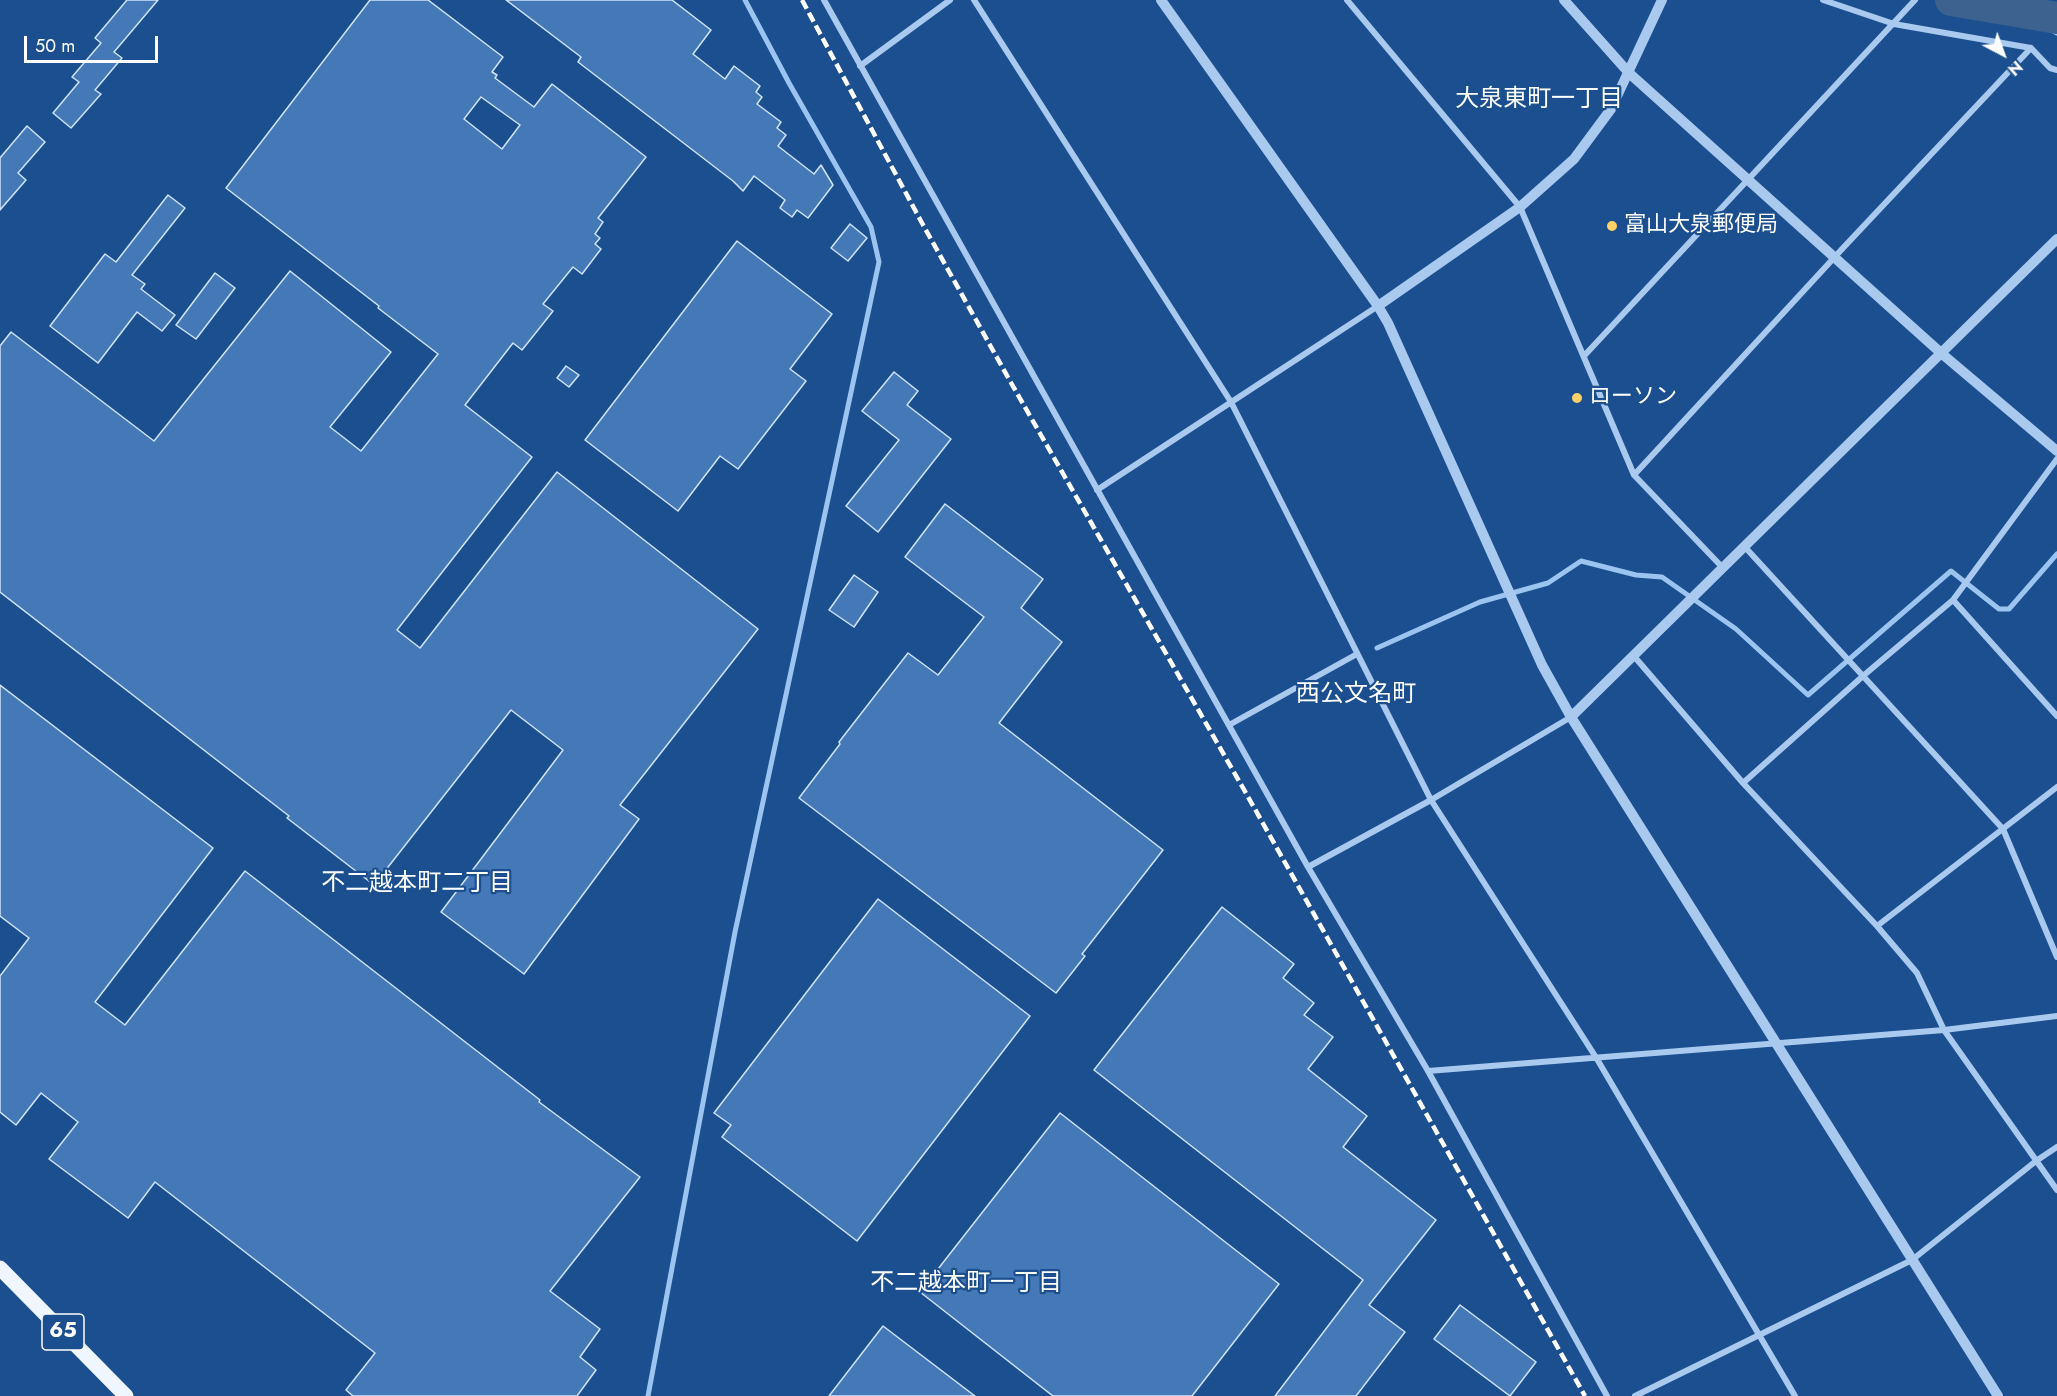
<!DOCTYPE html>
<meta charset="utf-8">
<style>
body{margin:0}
#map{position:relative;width:2057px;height:1396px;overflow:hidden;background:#1b4f8f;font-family:Jost,sans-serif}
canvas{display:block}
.north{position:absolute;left:1973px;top:24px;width:60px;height:60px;-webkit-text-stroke:4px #1b4f8f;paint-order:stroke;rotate:139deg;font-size:16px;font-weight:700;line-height:24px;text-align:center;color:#fff}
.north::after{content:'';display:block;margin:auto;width:21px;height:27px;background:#fff;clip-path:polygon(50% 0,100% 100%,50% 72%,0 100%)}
.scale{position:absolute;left:24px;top:36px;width:134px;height:27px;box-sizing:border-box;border:3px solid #fff;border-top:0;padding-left:8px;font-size:18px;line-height:21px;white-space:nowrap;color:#fff;-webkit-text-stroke:4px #1b4f8f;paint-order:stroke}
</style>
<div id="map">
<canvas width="2057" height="1396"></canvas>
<div class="north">N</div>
<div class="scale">50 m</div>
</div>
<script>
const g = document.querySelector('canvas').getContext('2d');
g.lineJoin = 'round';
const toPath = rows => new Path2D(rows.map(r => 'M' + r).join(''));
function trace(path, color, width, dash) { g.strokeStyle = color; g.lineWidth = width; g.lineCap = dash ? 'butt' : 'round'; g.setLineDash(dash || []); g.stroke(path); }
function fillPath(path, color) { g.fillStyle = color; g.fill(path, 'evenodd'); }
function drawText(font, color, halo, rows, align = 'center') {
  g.font = font + ' Jost,"Noto Sans JP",sans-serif'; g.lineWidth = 4.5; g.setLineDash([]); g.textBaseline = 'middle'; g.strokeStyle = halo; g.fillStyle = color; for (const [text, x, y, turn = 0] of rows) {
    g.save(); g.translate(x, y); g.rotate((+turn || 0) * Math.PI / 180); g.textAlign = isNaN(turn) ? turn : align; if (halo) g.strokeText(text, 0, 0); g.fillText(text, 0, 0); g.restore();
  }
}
const stream = toPath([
 [2022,12,2057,33],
 [1377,648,1480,602,1548,583,1581,561,1636,575,1662,577,1736,629,1808,695,1951,571,1999,609,2009,609,2057,554],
 [648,1396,735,932,879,262,871,227,789,83,745,0]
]);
const river = toPath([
 [1951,0,2057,18]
]);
const building = toPath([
 [127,0,158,0,114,52,122,58,95,90,101,94,71,128,53,113,79,82,72,77,101,43,95,38,127,0],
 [370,0,428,0,503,57,492,72,497,75,495,78,534,107,552,84,646,157,598,218,603,222,595,234,600,238,595,244,601,249,582,274,573,267,543,304,553,311,542,325,522,350,513,343,465,405,532,457,397,630,420,648,557,472,758,629,620,805,639,819,524,974,441,912,563,750,511,710,374,885,287,818,289,816,0,592,0,346,11,332,154,441,290,271,391,352,330,427,361,451,438,354,378,308,379,306,226,188,370,0],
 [481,97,520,125,502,149,464,119,481,97],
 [506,0,672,0,711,30,693,54,725,79,734,66,760,86,756,92,762,97,757,104,781,122,777,128,786,135,778,146,814,174,821,165,833,185,808,218,797,210,792,217,780,208,785,200,754,176,743,191,733,181,578,62,581,57,506,0],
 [27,126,45,142,18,173,26,180,0,210,0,158,27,126],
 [168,195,185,208,132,275,145,284,141,289,175,315,162,331,137,312,98,363,50,326,105,254,116,262,168,195],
 [850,224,867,238,848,261,831,248,850,224],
 [737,241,832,314,790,369,806,381,738,469,720,456,678,511,585,440,737,241],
 [215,273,235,288,196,339,176,325,215,273],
 [566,366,579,375,569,387,557,378,566,366],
 [894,372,918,391,907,405,951,439,878,532,846,506,899,440,862,411,894,372],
 [945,504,1043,579,1021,608,1062,642,999,723,1163,850,1082,954,1085,956,1056,993,799,798,840,744,839,742,908,653,938,675,984,617,905,557,945,504],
 [854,575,878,592,854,627,829,610,854,575],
 [0,685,213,848,95,1002,125,1025,245,871,540,1100,539,1102,640,1177,550,1291,600,1329,580,1357,596,1370,577,1396,353,1396,346,1390,375,1353,155,1182,128,1218,49,1159,78,1122,41,1093,16,1125,0,1112,0,976,29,938,0,916,0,685],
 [878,899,1030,1016,857,1241,722,1137,731,1125,714,1113,878,899],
 [1222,907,1294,964,1283,978,1314,1003,1304,1015,1333,1037,1308,1069,1367,1116,1343,1147,1436,1220,1369,1305,1405,1332,1356,1396,1275,1396,1363,1280,1094,1070,1222,907],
 [1060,1113,1279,1284,1192,1396,1053,1396,920,1292,1060,1113],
 [1460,1305,1536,1362,1510,1396,1434,1339,1460,1305],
 [883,1326,975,1396,829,1396,883,1326]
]);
const minor = toPath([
 [824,0,1308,867,1428,1071,1607,1396],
 [974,0,1231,402,1431,800,1597,1059,1795,1396],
 [1347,0,1520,207,1634,475,1723,568],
 [1823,0,1894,24,2031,48,2050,68,2057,70],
 [860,66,950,0],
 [1584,356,1915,0],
 [1634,475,1843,248,2031,48],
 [1097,490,1378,306],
 [1744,546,2003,829,2057,957],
 [1953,600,2057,716],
 [1633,655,1743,783,1877,926,1917,973,1944,1030,2057,1190],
 [1229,725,1357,654],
 [1743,783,1863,676,1953,600,2057,459],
 [1308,867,1431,800,1571,717],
 [1877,926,2057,787],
 [1428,1071,1944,1030,2057,1016],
 [1635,1396,1912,1260,2036,1161,2057,1147]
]);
const tertiary = toPath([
 [1161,0,1378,306,1388,323,1542,665,1571,717,1998,1396],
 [1564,0,1629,73,1941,353,2057,451],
 [1378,306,1520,207,1574,159,1611,109,1662,0],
 [1571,717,2057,239]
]);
const primary = toPath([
 [0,1268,126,1396]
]);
const rail = toPath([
 [802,0,922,223,1010,381,1247,795,1585,1396]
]);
const markers = [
 [1612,226,6,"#ffd166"],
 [1577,398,6,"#ffd166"]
];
const shields = [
 [63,1332,42]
];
const shieldNames = [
 ["65",63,1332]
];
const poiNames = [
 ["富山大泉郵便局",1624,226],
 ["ローソン",1589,398]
];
const neighbourhoodNames = [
 ["大泉東町一丁目",1539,100],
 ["西公文名町",1356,695],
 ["不二越本町二丁目",417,884],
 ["不二越本町一丁目",966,1284]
];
trace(stream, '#9cc4f0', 5);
trace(river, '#3c6290', 32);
fillPath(building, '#4478b7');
trace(building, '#cfe3fa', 1.5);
trace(minor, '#a9c9ee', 6);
trace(tertiary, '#a9c9ee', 10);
trace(primary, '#f0f6ff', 15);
trace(rail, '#fff', 4.5, [10, 4.5]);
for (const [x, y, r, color] of markers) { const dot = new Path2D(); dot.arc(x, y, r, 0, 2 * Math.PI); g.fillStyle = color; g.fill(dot); trace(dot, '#1b4f8f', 2); }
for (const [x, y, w] of shields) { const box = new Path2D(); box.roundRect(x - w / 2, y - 18, w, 36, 4.5); g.fillStyle = '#1b4f8f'; g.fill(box); trace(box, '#fff', 1.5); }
drawText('bold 21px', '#fff', null, shieldNames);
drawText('22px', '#fff', '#1b4f8f', poiNames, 'left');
drawText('24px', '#fff', '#1b4f8f', neighbourhoodNames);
</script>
